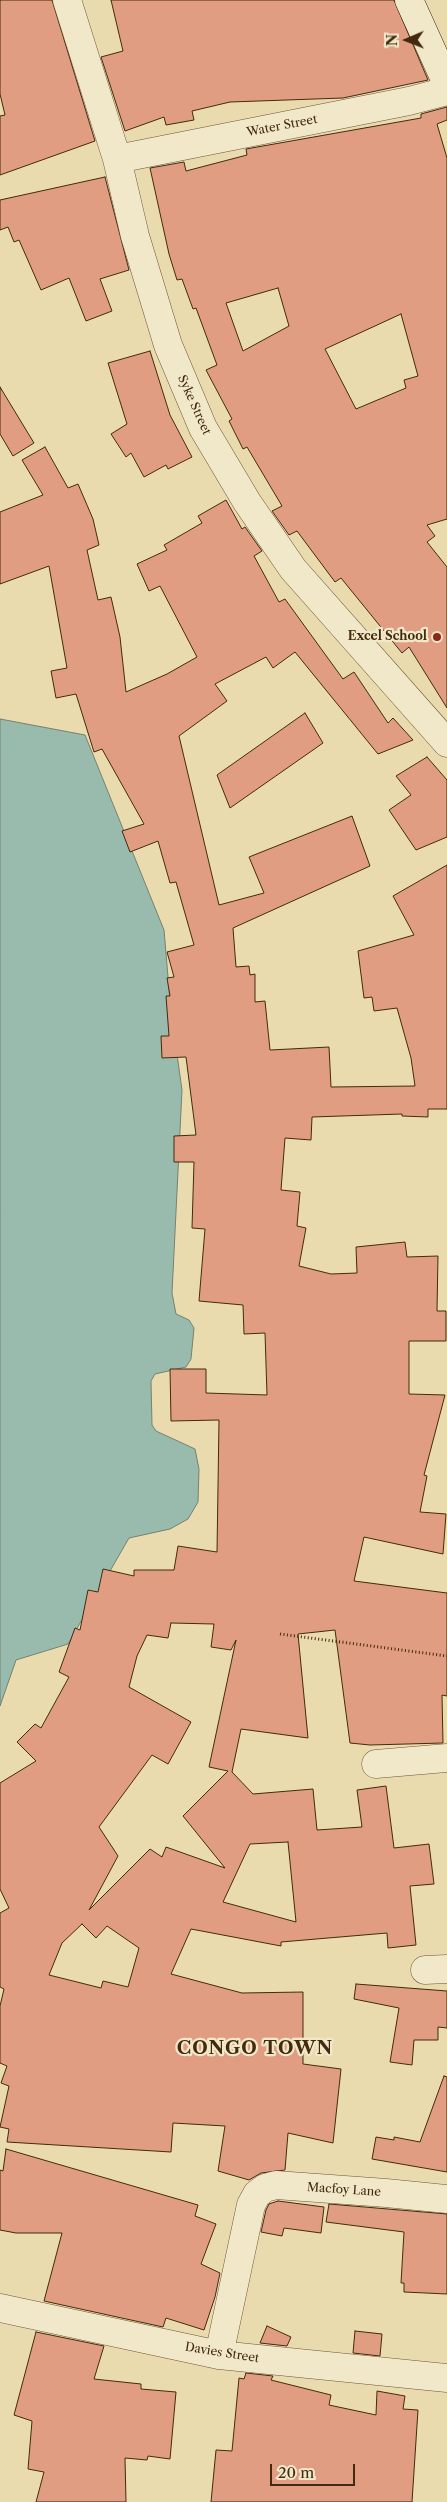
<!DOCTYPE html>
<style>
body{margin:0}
#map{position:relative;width:447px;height:2502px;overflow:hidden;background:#eadbae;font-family:"Libre Caslon Text",serif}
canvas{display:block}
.north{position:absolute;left:382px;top:15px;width:50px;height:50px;-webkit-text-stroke:4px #f1e8ca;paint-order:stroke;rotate:269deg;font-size:14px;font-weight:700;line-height:20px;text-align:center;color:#432a0e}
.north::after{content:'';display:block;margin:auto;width:18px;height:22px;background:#432a0e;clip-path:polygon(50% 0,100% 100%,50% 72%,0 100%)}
.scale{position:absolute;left:270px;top:2464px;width:85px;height:22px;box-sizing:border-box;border:2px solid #432a0e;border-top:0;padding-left:6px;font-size:15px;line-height:18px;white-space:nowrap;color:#432a0e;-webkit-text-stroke:4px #f1e8ca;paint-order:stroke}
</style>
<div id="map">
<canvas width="447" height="2502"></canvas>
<div class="north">N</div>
<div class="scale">20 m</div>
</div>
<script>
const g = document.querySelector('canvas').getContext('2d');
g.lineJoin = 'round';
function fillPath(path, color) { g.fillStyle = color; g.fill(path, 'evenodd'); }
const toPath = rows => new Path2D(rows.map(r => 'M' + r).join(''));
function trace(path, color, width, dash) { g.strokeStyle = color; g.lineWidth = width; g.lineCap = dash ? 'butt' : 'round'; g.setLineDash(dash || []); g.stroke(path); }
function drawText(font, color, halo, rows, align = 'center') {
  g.font = font + ' "Libre Caslon Text",serif'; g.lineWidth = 4.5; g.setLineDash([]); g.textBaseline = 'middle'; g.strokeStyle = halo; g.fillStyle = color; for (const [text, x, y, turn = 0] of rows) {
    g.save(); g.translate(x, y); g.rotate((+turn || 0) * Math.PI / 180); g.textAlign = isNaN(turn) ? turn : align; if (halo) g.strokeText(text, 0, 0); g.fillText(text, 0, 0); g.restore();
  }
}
const water = toPath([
 [0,719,85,735,164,930,171,1012,182,1090,172,1293,176,1314,189,1320,194,1328,191,1359,186,1367,155,1374,151,1381,152,1425,156,1431,195,1449,199,1469,198,1502,188,1519,170,1529,129,1538,68,1644,16,1660,0,1706,0,719]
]);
const building = toPath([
 [0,0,52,0,95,141,0,175,0,116,5,115,0,94,0,0],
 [111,0,394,0,428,80,343,98,230,102,192,111,194,120,166,125,164,117,125,131,101,57,123,51,111,0],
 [447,107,447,120,437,124,447,158,447,519,427,525,435,536,427,542,447,567,447,708,409,647,402,653,341,578,335,582,297,531,289,535,272,511,282,506,247,447,243,449,229,421,232,419,206,370,217,365,196,308,193,309,182,279,177,280,169,254,150,168,184,162,186,171,247,155,246,149,421,118,421,114,447,107],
 [278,288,289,326,243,351,226,303,278,288],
 [401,314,418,376,404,380,406,388,356,409,325,349,401,314],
 [105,177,129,270,100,279,112,311,86,321,69,278,41,290,19,240,14,242,8,227,0,230,0,200,105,177],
 [150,351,170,415,192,457,168,469,166,465,144,477,131,453,126,457,111,434,127,424,108,363,150,351],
 [0,387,34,443,13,456,0,434,0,387],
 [45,447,68,488,78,484,93,519,99,545,87,550,98,600,111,597,120,637,126,692,167,674,197,657,160,586,149,591,137,564,167,550,164,545,202,523,198,516,226,500,242,529,245,527,262,551,254,556,279,602,285,599,343,679,354,672,388,723,393,718,413,740,378,754,295,652,273,668,266,657,215,684,227,701,179,736,219,905,264,893,249,857,352,816,370,866,233,928,236,967,249,966,250,975,255,974,255,1002,265,1001,270,1050,329,1047,331,1087,415,1086,411,1058,397,1008,374,1011,372,997,364,998,358,951,414,935,393,896,447,865,447,1109,428,1109,428,1117,402,1116,402,1114,312,1117,311,1140,285,1138,281,1190,300,1192,297,1226,306,1228,299,1266,331,1274,357,1273,356,1247,405,1242,407,1257,438,1256,437,1311,446,1311,446,1341,409,1341,409,1394,445,1395,424,1475,427,1476,420,1512,446,1514,443,1554,364,1537,354,1581,447,1593,447,1696,442,1695,443,1743,370,1745,350,1743,335,1630,298,1634,308,1738,241,1729,232,1772,253,1794,313,1789,317,1830,362,1827,357,1790,386,1786,394,1848,429,1844,434,1884,410,1886,416,1945,388,1948,387,1933,281,1942,281,1946,191,1929,171,1974,242,1993,303,1992,303,2064,341,2069,333,2143,288,2133,285,2170,261,2173,249,2180,218,2171,225,2126,173,2123,171,2152,7,2142,9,2129,0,2127,9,2086,1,2083,7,2066,0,2063,0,2006,4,1989,0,1987,0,1913,9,1908,0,1889,0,1783,36,1761,17,1742,35,1724,41,1728,69,1677,59,1672,75,1628,80,1630,88,1590,98,1592,103,1569,134,1576,134,1570,174,1570,178,1546,217,1552,219,1420,171,1421,170,1369,206,1369,206,1393,267,1395,265,1333,244,1334,243,1305,199,1301,205,1229,192,1228,194,1162,174,1162,174,1136,196,1135,186,1057,162,1058,161,1036,169,1036,166,996,170,996,167,978,174,977,167,952,194,945,176,882,170,883,158,841,130,852,122,831,144,824,102,749,94,752,76,694,56,698,51,671,67,668,49,566,0,584,0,512,43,495,22,460,45,447],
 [171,1623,214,1624,211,1647,231,1650,236,1640,209,1767,228,1771,183,1816,225,1868,166,1847,162,1857,150,1849,89,1910,118,1856,99,1827,152,1755,168,1764,191,1722,129,1687,137,1656,147,1635,168,1638,171,1623],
 [288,1842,296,1922,223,1902,250,1844,288,1842],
 [82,1924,96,1938,107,1926,139,1948,128,1987,103,1981,101,1988,49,1975,62,1943,82,1924],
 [305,713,323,743,230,808,217,775,305,713],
 [427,757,447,780,447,837,416,850,389,810,411,795,396,776,427,757],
 [356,1984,447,1991,447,2028,438,2027,438,2040,414,2040,412,2065,390,2062,399,2008,354,1999,356,1984],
 [444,2076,447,2077,447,2172,372,2159,376,2137,394,2140,394,2137,420,2142,444,2076],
 [6,2149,198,2205,195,2216,216,2224,201,2264,220,2273,215,2297,204,2330,166,2318,163,2327,44,2301,62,2233,16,2233,0,2230,0,2170,3,2171,6,2149],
 [278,2201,324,2207,321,2233,284,2228,282,2236,261,2232,266,2210,269,2204,278,2201],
 [329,2204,447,2214,447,2294,404,2292,404,2283,401,2283,404,2232,326,2222,329,2204],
 [267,2326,291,2337,287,2346,260,2343,267,2326],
 [355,2331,382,2334,380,2356,353,2353,355,2331],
 [36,2332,104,2346,94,2379,141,2384,141,2389,176,2392,170,2459,148,2456,147,2460,125,2458,126,2502,36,2502,44,2472,28,2469,32,2421,14,2415,36,2332],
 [246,2373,273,2376,271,2380,331,2395,329,2405,376,2415,377,2391,405,2396,403,2409,418,2410,412,2502,211,2502,216,2450,232,2451,239,2378,244,2379,246,2373]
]);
const path = toPath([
 [280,1634,447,1656]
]);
const street = toPath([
 [67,0,117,159,135,236,168,345,203,428,247,502,293,569,447,743],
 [117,159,409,101,447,91],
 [376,1764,447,1758],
 [425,1970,447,1969],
 [0,2308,219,2355,447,2378],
 [219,2355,251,2205,257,2194,265,2188,276,2185,386,2193,447,2199]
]);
const secondary = toPath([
 [409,0,447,84]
]);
const markers = [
 [437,637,5,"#8f2418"]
];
const streetNames = [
 ["Water Street",282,126,-11],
 ["Syke Street",194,405,66],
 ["Macfoy Lane",344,2190,4],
 ["Davies Street",222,2353,9]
];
const poiNames = [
 ["Excel School",427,637]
];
const districtNames = [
 ["CONGO TOWN",255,2049]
];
fillPath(water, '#98bbad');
trace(water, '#76816d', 1);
fillPath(building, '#e09d81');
trace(building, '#432a0e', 1);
trace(street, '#6d5636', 29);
trace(secondary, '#432a0e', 29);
trace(path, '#432a0e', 3, [1, 2.5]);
trace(street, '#f1e8ca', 28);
trace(secondary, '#f1e8ca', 28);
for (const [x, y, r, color] of markers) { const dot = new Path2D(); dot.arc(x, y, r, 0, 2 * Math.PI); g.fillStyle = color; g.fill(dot); trace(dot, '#f1e8ca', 2); }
drawText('12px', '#432a0e', '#f1e8ca', streetNames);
drawText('bold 12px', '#432a0e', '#f1e8ca', poiNames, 'right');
g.letterSpacing = '1px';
drawText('bold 18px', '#432a0e', '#f1e8ca', districtNames);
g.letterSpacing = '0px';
</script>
